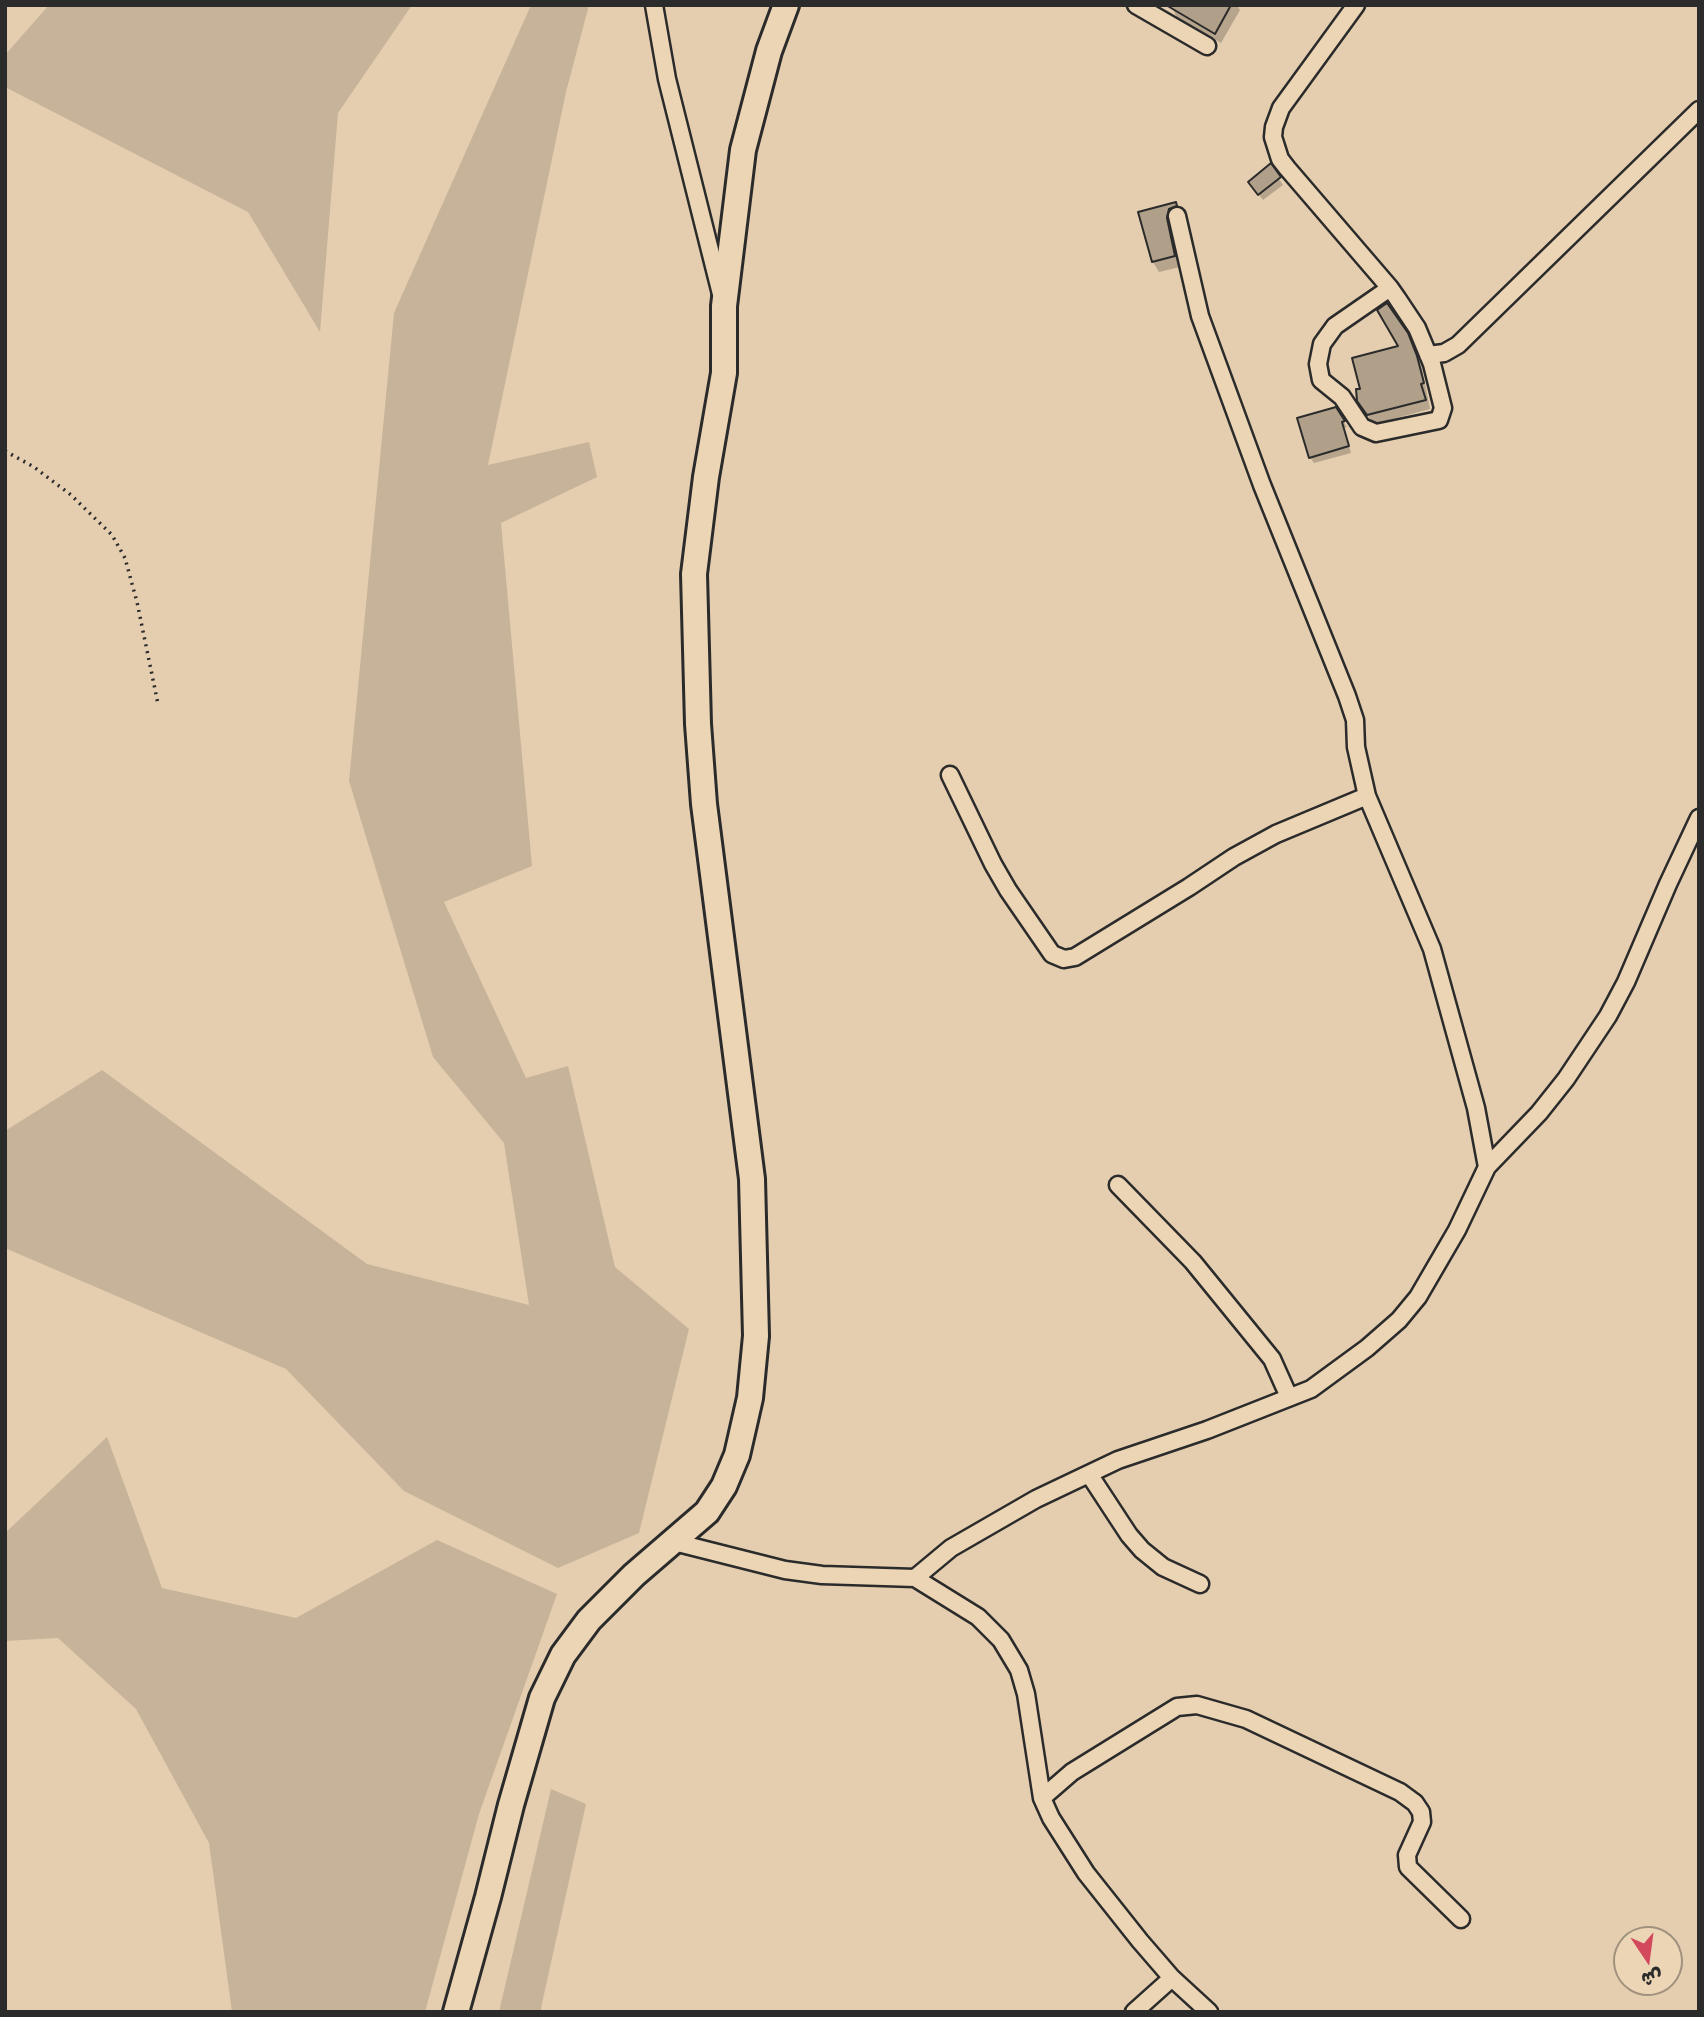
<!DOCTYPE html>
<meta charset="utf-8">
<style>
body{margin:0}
#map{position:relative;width:1704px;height:2017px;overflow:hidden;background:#e4ceaf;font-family:"Playpen Sans","Playpen Sans Arabic",sans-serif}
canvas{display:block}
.frame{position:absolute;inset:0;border:7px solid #2b2b2b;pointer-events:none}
.north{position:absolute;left:1613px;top:1926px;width:70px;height:70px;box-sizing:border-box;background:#ecd5b4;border:2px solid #9f917d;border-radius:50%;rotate:167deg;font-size:19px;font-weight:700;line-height:28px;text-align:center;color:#2b2b2b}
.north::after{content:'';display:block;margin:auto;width:24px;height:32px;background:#d1495b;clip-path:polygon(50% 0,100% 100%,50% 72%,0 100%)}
</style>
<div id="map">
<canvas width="1704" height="2017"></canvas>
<div class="frame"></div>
<div class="north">ش</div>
</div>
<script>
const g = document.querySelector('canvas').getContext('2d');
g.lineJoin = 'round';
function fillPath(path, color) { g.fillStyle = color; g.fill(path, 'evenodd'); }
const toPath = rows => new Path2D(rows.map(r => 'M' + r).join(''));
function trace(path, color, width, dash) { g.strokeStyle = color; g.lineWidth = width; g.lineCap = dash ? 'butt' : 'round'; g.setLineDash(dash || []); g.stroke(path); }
const green = toPath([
 [49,5,412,5,338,113,320,332,248,212,5,87,5,55],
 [531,5,589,5,566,92,488,465,589,442,597,477,501,523,532,866,444,902,526,1078,568,1066,615,1267,689,1329,639,1533,558,1568,404,1491,286,1369,5,1248,5,1131,102,1070,367,1264,529,1305,504,1143,433,1057,349,781,394,313],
 [107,1437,162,1588,296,1618,437,1540,557,1594,479,1814,425,2012,232,2012,209,1843,136,1709,58,1638,5,1641,5,1533],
 [551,1789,586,1804,541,2008,542,2012,499,2012]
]);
const shadow = toPath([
 [1173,5,1237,5,1240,10,1221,43,1177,18,1172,7],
 [1270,166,1283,185,1263,200,1254,188],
 [1175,204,1181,214,1175,219,1172,229,1180,267,1159,272,1153,262,1141,213],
 [1412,344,1422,368,1430,409,1374,424,1365,411],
 [1335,409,1347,427,1344,428,1351,453,1314,463,1310,457]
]);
const building = toPath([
 [1166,5,1231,5,1215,34,1166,5],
 [1271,163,1281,177,1258,195,1248,182,1271,163],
 [1176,202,1177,206,1169,209,1167,218,1175,256,1152,262,1138,212,1176,202],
 [1387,303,1408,333,1417,356,1424,383,1421,384,1426,400,1367,415,1357,401,1356,389,1360,389,1352,358,1398,346,1377,310,1387,303],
 [1336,407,1345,421,1342,422,1349,446,1309,458,1297,418,1336,407]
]);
const path = toPath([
 [5,451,34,467,71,495,112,535,125,558,137,602,158,704]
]);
const minor = toPath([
 [654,5,667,79,721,294],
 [1136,5,1207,46],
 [1356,5,1281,108,1274,127,1273,137,1280,159,1287,168,1390,288,1397,298,1417,328,1432,364,1443,408,1439,420,1376,433,1362,427,1342,397,1321,380,1318,364,1322,344,1335,326,1390,288],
 [1428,355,1444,353,1458,345,1699,110],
 [950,775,993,864,1008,890,1052,954,1064,959,1075,957,1189,887,1234,857,1276,834,1367,796],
 [1487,1167,1539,1113,1566,1079,1608,1016,1626,982,1668,884,1699,818],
 [1118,1185,1193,1262,1272,1359,1289,1397],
 [1089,1474,1129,1535,1142,1550,1163,1567,1200,1584],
 [674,1542,785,1570,822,1575,915,1578,978,1617,1001,1640,1019,1670,1026,1694,1042,1798,1051,1818,1086,1873,1140,1941,1172,1978,1209,2012],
 [915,1578,951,1548,1036,1499,1118,1460,1207,1430,1311,1389,1367,1348,1399,1320,1418,1297,1457,1230,1487,1167,1476,1108,1432,949,1367,796,1356,747,1355,720,1347,696,1262,485,1200,316,1177,216],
 [1042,1798,1072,1772,1177,1707,1197,1705,1246,1719,1400,1792,1415,1803,1421,1812,1422,1822,1407,1855,1408,1867,1461,1919],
 [1134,2012,1172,1978]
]);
const primary = toPath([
 [456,2012,488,1897,511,1805,542,1698,563,1655,589,1620,634,1575,707,1512,724,1486,737,1455,750,1398,756,1336,752,1179,704,804,698,724,694,574,706,477,724,373,724,306,743,150,769,51,786,5]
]);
fillPath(green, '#c6b399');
fillPath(shadow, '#0003');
fillPath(building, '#b0a08a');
trace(building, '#2b2b2b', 2);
trace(minor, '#2b2b2b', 21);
trace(primary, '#2b2b2b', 30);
trace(path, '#2b2b2b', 3.5, [2, 5]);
trace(minor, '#ecd5b4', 16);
trace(primary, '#ecd5b4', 24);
</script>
